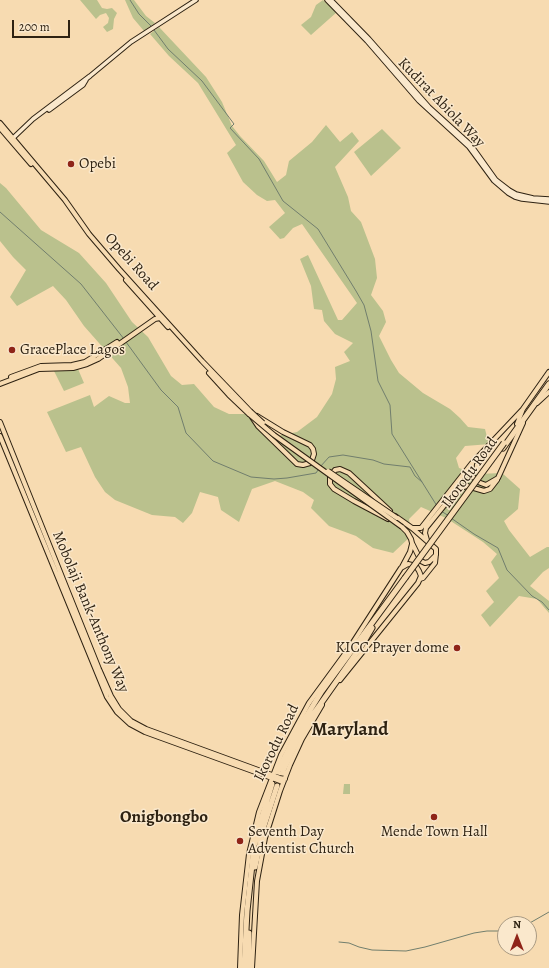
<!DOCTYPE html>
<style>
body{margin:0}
#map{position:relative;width:549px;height:968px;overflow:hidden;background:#f7dbb1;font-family:Alegreya,serif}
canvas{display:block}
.north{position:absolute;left:497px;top:916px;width:40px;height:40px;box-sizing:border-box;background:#fae8cc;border:1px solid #a89982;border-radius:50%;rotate:0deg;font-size:11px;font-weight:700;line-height:16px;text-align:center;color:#2e2212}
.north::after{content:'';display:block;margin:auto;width:14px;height:18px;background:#8f2418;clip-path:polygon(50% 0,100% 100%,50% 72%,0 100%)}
.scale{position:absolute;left:12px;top:20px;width:58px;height:18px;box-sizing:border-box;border:2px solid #2e2212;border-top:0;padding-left:5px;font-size:12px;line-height:14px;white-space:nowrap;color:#2e2212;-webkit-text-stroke:3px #fae8cc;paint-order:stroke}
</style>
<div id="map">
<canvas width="549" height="968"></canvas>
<div class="north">N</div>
<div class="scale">200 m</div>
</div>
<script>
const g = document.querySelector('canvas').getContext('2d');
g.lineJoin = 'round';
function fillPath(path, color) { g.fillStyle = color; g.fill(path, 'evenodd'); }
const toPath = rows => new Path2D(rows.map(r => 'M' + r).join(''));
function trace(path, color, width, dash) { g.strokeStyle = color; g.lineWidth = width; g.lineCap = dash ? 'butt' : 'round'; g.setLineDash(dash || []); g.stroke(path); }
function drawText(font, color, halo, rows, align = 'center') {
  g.font = font + ' Alegreya,serif'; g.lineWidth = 3; g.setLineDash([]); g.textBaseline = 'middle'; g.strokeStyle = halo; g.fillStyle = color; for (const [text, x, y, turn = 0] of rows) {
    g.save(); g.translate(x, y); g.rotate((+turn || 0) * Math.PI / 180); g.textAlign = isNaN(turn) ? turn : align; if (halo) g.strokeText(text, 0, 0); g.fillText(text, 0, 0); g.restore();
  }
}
const green = toPath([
 [80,0,97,0,102,8,107,9,112,8,117,13,114,19,113,29,107,32,103,27,108,23,109,18,106,13,100,15,96,19],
 [125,0,134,0,146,16,155,23,144,31,133,18],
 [323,0,337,12,311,35,301,25,311,17,316,5],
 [159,27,206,77,222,102,232,126,240,136,264,161,277,182,286,175,289,161,312,142,326,125,340,142,352,132,359,141,335,167,348,197,351,211,361,222,375,259,377,278,371,295,383,311,386,322,379,336,391,360,399,373,423,393,450,409,460,418,468,427,485,429,487,437,490,444,465,446,456,458,459,468,477,474,502,473,520,489,518,509,504,521,509,530,530,557,547,547,549,547,549,568,543,572,530,586,549,601,549,613,537,599,519,596,490,627,481,615,494,602,486,591,499,578,491,562,497,554,483,542,446,518,421,507,409,519,411,536,393,553,373,548,356,536,329,526,311,508,314,500,303,492,275,481,252,489,239,522,221,510,218,497,200,492,192,513,183,523,175,517,152,515,115,500,105,492,95,477,81,447,66,452,47,412,90,395,94,407,109,396,125,403,130,403,128,387,121,368,84,326,66,300,53,286,17,306,10,297,26,270,13,257,0,241,0,183,6,188,41,230,79,253,106,283,132,322,148,337,171,376,182,385,194,384,214,407,229,414,246,414,259,427,277,436,297,432,317,417,332,394,336,379,335,367,350,361,344,352,353,343,335,334,324,321,322,310,314,309,311,286,300,259,308,255,338,320,342,320,357,303,302,224,293,228,284,238,280,239,269,227,285,213,275,200,267,201,257,195,243,182,227,153,236,145,198,83,169,56,150,34],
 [382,129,401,148,371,176,354,152],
 [53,369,78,369,84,383,64,391],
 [344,784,350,784,350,794,343,794]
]);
const stream = toPath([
 [130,0,139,14,152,27],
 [154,30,168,49,202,81,234,124,230,128,259,159,283,201,318,229,356,291,364,305,371,331,378,381,390,405,392,434,437,506],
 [0,212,81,284,124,339],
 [126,342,161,390,178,407,186,433,213,461,251,477,274,479,287,478,316,473,318,470],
 [320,467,329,457,343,455,373,460,384,464,410,467,415,476,422,482],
 [441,511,449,516],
 [451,518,474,534,498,548,507,570,532,596,542,602,549,610],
 [528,924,549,912],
 [339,942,349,943,359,947,372,950,406,951,425,947,474,933,487,931,505,931]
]);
const secondary = toPath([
 [327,0,367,41,419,101,469,147,494,181,508,193,515,197,522,199,549,202],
 [331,0,369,39,429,107,471,145,496,180,509,190,516,194,533,198,549,199],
 [49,110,83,85,86,80],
 [12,139,33,119,90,76,131,42,196,0]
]);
const primary = toPath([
 [0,123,65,200,89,234,119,269,202,361,250,411],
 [0,128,31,164],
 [126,280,168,327],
 [209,373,229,395,249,414],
 [11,377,41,366,72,365,85,362,117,342],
 [0,384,39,369,73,368,87,364,98,359,155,319,160,318],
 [537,403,549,392],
 [252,417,258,426,297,464,303,465,310,463,312,460,314,454,313,449,310,445,283,432,257,416],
 [0,422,99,669,111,696,119,709,131,721,146,729,280,778,285,779],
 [517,424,523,409,549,372],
 [0,436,107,697,117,712,130,724,145,732,283,782],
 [472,464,471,474,474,478,478,482,486,485,498,478,523,423],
 [395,516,412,528,421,528,472,463,523,409],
 [388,519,354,501,334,489,330,484,330,476,335,470,340,469,349,473,390,511],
 [402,527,407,532,411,539,412,543,421,561,425,563,429,562,436,555,436,549,412,528],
 [427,540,425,533,426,528,447,502,460,488,467,486,484,491,490,489,497,480],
 [402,567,410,552,412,544],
 [420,579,423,578,435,563,436,554],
 [276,768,277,772,280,773,285,774,287,772],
 [240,968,242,915,249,854,259,812,281,755,309,703,350,647,401,568,408,564,416,566,419,571,421,576,418,583,340,680],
 [252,968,257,881,265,838,280,791,290,765,302,739,322,705]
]);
const motorway = toPath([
 [503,448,549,384],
 [278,770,302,723,322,691,405,578],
 [283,771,297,741,312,716,362,645,372,628],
 [255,867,263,829,277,786],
 [244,968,247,911,254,846,261,820,272,784],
 [249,968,249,933]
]);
const primaryBridge = toPath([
 [250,411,263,423],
 [249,414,274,435,402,527],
 [328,471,397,518]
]);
const motorwayBridge = toPath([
 [405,578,504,443]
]);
const markers = [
 [71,164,4,"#8f2418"],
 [12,350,4,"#8f2418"],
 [457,648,4,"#8f2418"],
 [434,817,4,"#8f2418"],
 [240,841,4,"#8f2418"]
];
const streetNames = [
 ["Kudirat Abiola Way",441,103,46],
 ["Opebi Road",131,262,48],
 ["Ikorodu Road",470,473,-54],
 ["Mobolaji Bank-Anthony Way",90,612,67],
 ["Ikorodu Road",277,743,-64]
];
const poiNames = [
 ["Opebi",79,164],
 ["GracePlace Lagos",20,350],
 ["KICC Prayer dome",449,648,"right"],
 ["Seventh Day",248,832],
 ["Adventist Church",248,849],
 ["Mende Town Hall",434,832,"center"]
];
const quarterNames = [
 ["Onigbongbo",164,818]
];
const districtNames = [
 ["Maryland",350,730]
];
fillPath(green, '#bac18d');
trace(stream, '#717e6d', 1);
trace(secondary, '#2e2212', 5.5);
trace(primary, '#2e2212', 6);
trace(motorway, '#2e2212', 7);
trace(secondary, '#fae8cc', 3.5);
trace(primary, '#f7dbb1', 4);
trace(motorway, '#f7dbb1', 5);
trace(primaryBridge, '#2e2212', 6, []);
trace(motorwayBridge, '#2e2212', 7, []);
trace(primaryBridge, '#f7dbb1', 4);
trace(motorwayBridge, '#f7dbb1', 5);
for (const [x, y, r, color] of markers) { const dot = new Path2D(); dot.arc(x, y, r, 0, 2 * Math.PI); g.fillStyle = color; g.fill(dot); trace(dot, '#fae8cc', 1.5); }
drawText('15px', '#2e2212', '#fae8cc', streetNames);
drawText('15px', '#2e2212', '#fae8cc', poiNames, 'left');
drawText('bold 17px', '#2e2212', '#fae8cc', quarterNames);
drawText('bold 19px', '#2e2212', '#fae8cc', districtNames);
</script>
